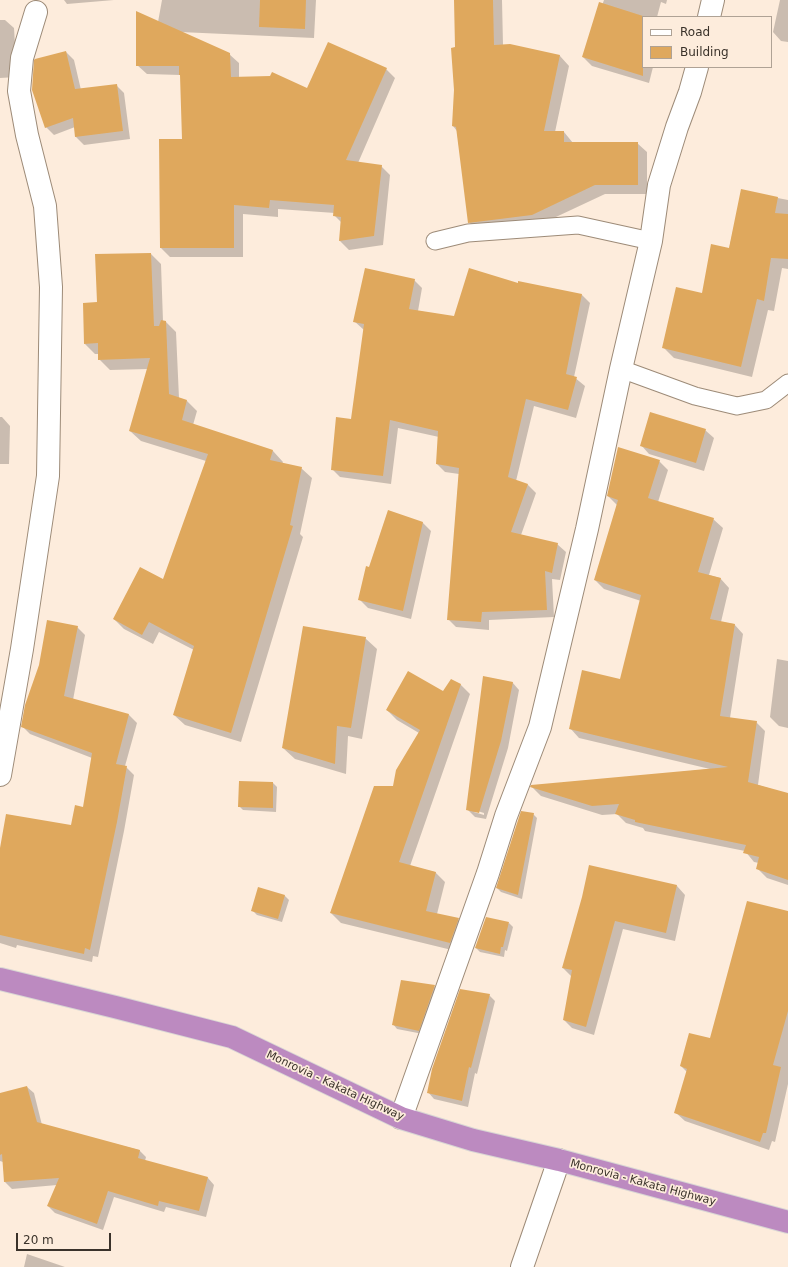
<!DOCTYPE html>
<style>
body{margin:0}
#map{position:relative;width:788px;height:1267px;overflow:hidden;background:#fdecdc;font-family:"DejaVu Sans",sans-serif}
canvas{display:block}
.legend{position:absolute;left:642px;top:16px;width:130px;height:52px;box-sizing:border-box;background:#fdecdc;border:1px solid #afa295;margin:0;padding:5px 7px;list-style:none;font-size:12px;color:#3a322a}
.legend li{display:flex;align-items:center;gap:8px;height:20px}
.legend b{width:20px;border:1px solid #afa295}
.scale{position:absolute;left:16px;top:1233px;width:95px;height:18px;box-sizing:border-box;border:2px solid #3a322a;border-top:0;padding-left:5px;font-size:12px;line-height:14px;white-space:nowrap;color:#3a322a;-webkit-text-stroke:3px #fdecdc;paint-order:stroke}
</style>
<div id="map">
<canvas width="788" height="1267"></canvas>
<ul class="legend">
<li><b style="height:5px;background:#fff"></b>Road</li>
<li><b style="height:11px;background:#dfa85d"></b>Building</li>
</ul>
<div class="scale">20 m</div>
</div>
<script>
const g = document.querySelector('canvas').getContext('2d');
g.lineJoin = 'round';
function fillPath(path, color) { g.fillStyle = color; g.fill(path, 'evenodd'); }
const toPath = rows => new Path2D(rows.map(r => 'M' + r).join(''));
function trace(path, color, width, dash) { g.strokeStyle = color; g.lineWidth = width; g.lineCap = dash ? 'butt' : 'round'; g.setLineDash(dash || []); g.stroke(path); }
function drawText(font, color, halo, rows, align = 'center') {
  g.font = font + ' "DejaVu Sans",sans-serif'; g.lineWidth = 3.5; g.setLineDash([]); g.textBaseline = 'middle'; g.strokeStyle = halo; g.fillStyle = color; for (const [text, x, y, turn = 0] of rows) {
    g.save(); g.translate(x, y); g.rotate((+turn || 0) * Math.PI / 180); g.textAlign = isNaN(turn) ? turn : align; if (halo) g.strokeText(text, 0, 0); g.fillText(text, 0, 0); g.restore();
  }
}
const shadow = toPath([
 [64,0,114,0,67,4],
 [162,0,316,0,314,38,180,32,229,54,239,63,239,78,308,89,386,69,395,78,358,163,381,166,390,175,383,245,349,250,340,241,341,222,334,215,335,213,278,209,278,217,243,214,243,257,170,257,161,248,160,140,183,140,181,76,180,75,147,74,137,65,158,22],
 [455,0,502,0,503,45,510,45,560,56,569,66,555,132,564,132,573,143,637,143,647,152,647,194,605,194,541,224,479,232,469,222,457,131,453,126,456,48],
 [604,0,667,0,666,4,661,2,657,17,643,17,643,67,653,67,649,83,592,66,583,57],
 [780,0,788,0,788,42,781,41,773,32],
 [0,20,5,20,14,28,17,77,0,78],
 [66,52,74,60,81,90,116,85,124,93,130,139,84,145,76,137,75,127,54,135,46,127],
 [742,191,788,200,788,269,782,268,774,311,768,310,752,377,674,358,663,347,703,295,729,249],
 [151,254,161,264,163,321,166,322,176,332,179,398,187,401,197,411,193,425,273,451,283,462,282,464,301,468,312,478,300,534,303,537,241,742,185,725,174,715,194,650,159,632,153,644,124,629,114,619,164,580,206,461,141,441,130,431,148,369,110,370,99,359,99,354,95,354,85,344,98,303],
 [414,280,422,288,418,311,455,317,519,284,582,295,590,303,574,377,585,386,576,418,534,406,516,481,528,485,536,493,521,535,557,544,566,552,560,580,552,579,554,617,489,620,489,630,456,627,448,619,459,474,445,472,437,464,439,437,398,428,391,484,340,477,332,469,352,420,364,330,354,321],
 [0,417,2,417,10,426,9,464,0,464],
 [705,430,714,438,704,471,649,454,641,445],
 [659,461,668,470,658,502,713,519,723,528,709,575,720,578,729,588,721,622,734,624,743,634,730,718,756,722,765,731,758,785,788,794,788,885,767,878,757,868,759,863,754,862,745,851,645,831,643,828,626,823,617,814,602,815,541,796,532,787,710,769,579,738,570,728,621,681,641,601,604,589,595,580,617,505,608,496],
 [422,522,431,531,411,619,368,608,360,600,370,568],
 [77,627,85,635,73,700,129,715,137,723,125,766,134,775,124,831,98,957,93,956,92,962,17,945,16,948,0,943,0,854,72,826,84,808,92,758,30,734,22,726],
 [365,638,377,649,362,739,348,736,346,774,295,759,283,748],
 [777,659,788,661,788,728,779,726,770,717],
 [512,682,519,690,508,748,486,819,475,817,467,809],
 [474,810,484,813,484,815,474,812],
 [460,684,470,694,410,866,435,872,445,882,437,914,458,919,468,929,460,952,341,923,331,913,394,787,419,733,397,720,387,710,444,692],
 [273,783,277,787,276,812,243,810,239,806],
 [533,814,537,818,522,899,501,892,497,888],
 [590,866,677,886,685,895,675,941,623,929,594,1035,572,1028,564,1020,572,977,563,968,583,898],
 [259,888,285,896,289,900,282,922,257,915,252,910],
 [788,912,788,1084,775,1142,772,1141,769,1150,685,1121,675,1112,687,1072,681,1066,711,1040],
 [509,923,513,927,507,951,505,950,504,957,480,952,476,948],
 [434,986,438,990,423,1034,397,1029,393,1024],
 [489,995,495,1001,477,1074,475,1073,468,1107,434,1099,428,1092],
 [27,1087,34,1093,42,1125,139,1150,146,1157,145,1161,208,1178,214,1185,206,1217,166,1207,164,1212,114,1197,103,1230,55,1213,48,1206,57,1185,12,1189,5,1182,3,1162,0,1161,0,1094],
 [27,1254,65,1267,24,1267]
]);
const building = toPath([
 [260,0,306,0,305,29,259,27],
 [454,0,493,0,494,45,510,44,560,55,544,131,564,131,564,142,638,142,638,185,595,185,532,215,468,223,456,127,452,126,454,90,451,48,455,47],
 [599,2,643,16,643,76,582,57],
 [136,11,230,53,231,77,270,76,272,72,307,88,328,42,387,68,346,160,382,165,374,236,339,241,341,217,333,216,334,205,270,200,269,208,234,205,234,248,160,248,159,139,182,139,180,75,179,75,179,66,136,66],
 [66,51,75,89,117,84,123,131,75,137,73,118,45,128,32,90,34,60,35,59],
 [741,189,778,197,775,213,788,214,788,259,771,258,764,301,757,299,741,367,662,348,676,287,702,293,711,244,729,248],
 [151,253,154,326,159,326,161,320,166,321,169,394,187,400,182,420,273,450,270,460,302,467,290,525,293,526,231,733,173,715,194,646,149,622,142,635,113,619,140,567,163,579,208,454,129,431,150,358,98,360,98,343,84,344,83,303,97,302,95,254],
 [365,268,415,279,409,309,454,316,469,268,518,283,518,281,582,294,566,374,577,377,568,410,526,399,508,477,528,484,511,532,558,543,552,573,545,571,547,610,482,612,481,622,447,620,459,468,436,464,438,431,390,420,383,476,331,470,336,417,351,419,364,324,353,322],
 [650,412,706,429,696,463,640,446],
 [618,447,660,460,648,498,714,518,698,572,721,578,710,619,735,624,720,716,757,721,748,782,788,793,788,880,756,869,759,857,743,853,746,845,635,822,635,820,615,814,619,804,592,806,530,787,531,785,728,767,569,729,582,670,620,679,641,595,594,580,618,500,607,496],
 [388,510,423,522,403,611,358,600,366,566,369,567],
 [47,620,78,626,64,696,129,714,116,764,127,766,117,822,90,950,85,948,84,954,0,935,0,848,6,814,71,825,75,805,83,807,92,753,21,727,25,705,39,665],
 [303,626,366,637,351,728,337,726,335,764,282,748],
 [408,671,443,691,451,679,461,684,399,862,436,872,426,911,459,918,450,943,330,913,374,786,393,786,396,770,420,730,386,710],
 [483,676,513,682,501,741,479,813,466,810],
 [239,781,273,782,273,808,238,807],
 [521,811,534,813,518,895,496,888],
 [589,865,677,885,666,933,615,921,586,1027,563,1020,572,970,562,968,582,897],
 [258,887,285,895,278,919,251,911],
 [747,901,788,911,788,1011,773,1065,781,1067,766,1133,763,1133,760,1142,674,1113,687,1069,680,1066,689,1033,710,1038],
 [486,917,509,922,503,947,501,947,500,954,475,948],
 [401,980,435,985,419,1031,392,1025],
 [460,989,490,994,471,1068,469,1067,462,1101,427,1093,432,1069],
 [27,1086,37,1122,140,1150,138,1158,208,1177,199,1211,159,1201,158,1206,108,1191,97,1224,47,1206,59,1178,4,1182,2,1154,0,1155,0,1093]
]);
const service = toPath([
 [435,241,468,233,578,225,651,241],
 [621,369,695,396,737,406,766,400,788,383]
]);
const minor = toPath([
 [709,17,713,0],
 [0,775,22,649,48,476,51,287,45,206,27,135,19,91,22,58,36,12],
 [401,1118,488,873,506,816,540,727,587,529,621,369,651,241,659,185,677,127,690,92,697,67],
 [522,1267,559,1160]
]);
const trunk = toPath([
 [0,979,115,1007,232,1037,401,1118,473,1140,559,1160,788,1222]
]);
const streetNames = [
 ["Monrovia - Kakata Highway",335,1086,25],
 ["Monrovia - Kakata Highway",643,1183,15]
];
fillPath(shadow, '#0003');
fillPath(building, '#dfa85d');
trace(service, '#9d8b78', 19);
trace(minor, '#9d8b78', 24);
trace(trunk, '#d8d6d4', 24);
trace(service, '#fff', 17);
trace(minor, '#fff', 22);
trace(trunk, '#bc8ac0', 22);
drawText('11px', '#3a322a', '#fdecdc', streetNames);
</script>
